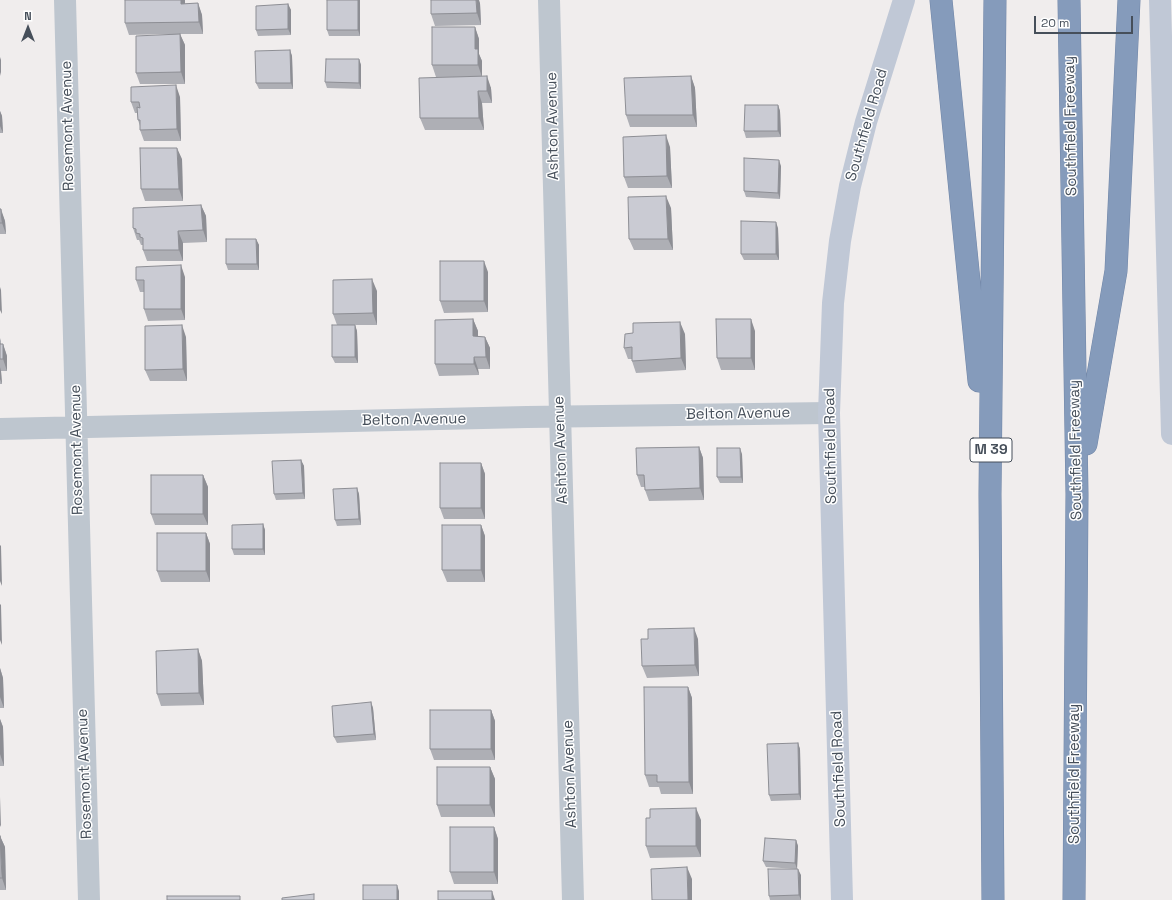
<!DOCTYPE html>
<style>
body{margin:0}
#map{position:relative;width:1172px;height:900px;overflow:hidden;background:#f0eded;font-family:"Space Grotesk",sans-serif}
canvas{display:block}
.north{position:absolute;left:8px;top:8px;width:40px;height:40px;-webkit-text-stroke:3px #fff;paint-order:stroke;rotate:0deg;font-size:11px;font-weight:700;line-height:16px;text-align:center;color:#464f5a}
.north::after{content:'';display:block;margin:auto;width:14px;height:18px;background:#464f5a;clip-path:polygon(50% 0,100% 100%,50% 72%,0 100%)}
.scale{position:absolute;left:1034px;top:16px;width:99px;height:18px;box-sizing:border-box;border:2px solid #464f5a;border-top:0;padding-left:5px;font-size:12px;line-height:14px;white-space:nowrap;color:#464f5a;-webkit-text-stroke:3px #fff;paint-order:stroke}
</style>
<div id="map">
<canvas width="1172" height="900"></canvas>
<div class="north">N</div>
<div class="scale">20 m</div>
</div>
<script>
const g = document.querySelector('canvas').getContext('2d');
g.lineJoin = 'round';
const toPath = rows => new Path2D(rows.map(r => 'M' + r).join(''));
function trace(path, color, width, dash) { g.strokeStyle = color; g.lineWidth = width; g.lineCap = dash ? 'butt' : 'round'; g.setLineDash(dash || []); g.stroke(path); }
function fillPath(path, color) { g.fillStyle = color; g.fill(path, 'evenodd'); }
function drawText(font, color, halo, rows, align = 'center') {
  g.font = font + ' "Space Grotesk",sans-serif'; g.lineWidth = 3; g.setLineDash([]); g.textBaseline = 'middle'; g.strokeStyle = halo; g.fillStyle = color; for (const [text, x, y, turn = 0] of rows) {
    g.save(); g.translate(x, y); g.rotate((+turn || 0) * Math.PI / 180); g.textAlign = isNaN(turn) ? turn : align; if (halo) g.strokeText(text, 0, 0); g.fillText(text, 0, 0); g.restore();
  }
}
const minor = toPath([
 [65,0,89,900],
 [549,0,573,900],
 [0,429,527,417,829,413]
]);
const secondary = toPath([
 [1160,0,1172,434],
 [842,900,829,413,833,303,840,241,850,186,866,122,904,0]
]);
const motorway = toPath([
 [941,0,979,381],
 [1069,0,1077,494,1074,900],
 [1086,444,1116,271,1129,0],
 [993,900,990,494,995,0]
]);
const wall = toPath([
 [360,0,360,36,329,36,327,30],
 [198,3,202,15,203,34,180,34,185,45,185,84,140,84,136,73,171,34,129,35,125,23,185,4],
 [480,3,481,25,435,26,431,14],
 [288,4,291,10,291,35,258,36,256,30],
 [475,27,479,39,479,54,482,61,482,77,491,88,492,103,482,103,484,130,425,130,420,118,478,77,436,77,432,65],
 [290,50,292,56,293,89,259,89,256,83],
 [359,59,361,65,361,89,327,88,325,82],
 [691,76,695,88,697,127,630,127,626,115],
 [180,97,181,141,144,141,140,130,140,126,138,120,137,113,135,113,131,102],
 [778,105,780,111,781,137,746,138,744,131],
 [0,111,2,116,3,133,0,133],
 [670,147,672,188,628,188,624,177],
 [182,159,183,201,145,201,141,189],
 [781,166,780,199,746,197,744,191],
 [201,205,206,216,207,242,183,243,183,261,147,261,143,250,143,245,141,245,139,240,137,240,133,228],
 [671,208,673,250,634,250,629,239],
 [0,209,5,221,6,234,0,234],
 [778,228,779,260,744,260,741,254],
 [256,239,259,245,259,270,228,270,226,264],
 [488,272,488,312,444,313,440,301],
 [185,277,185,320,148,321,144,309,144,292,140,292,136,280],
 [377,291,377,325,355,325,357,331,358,363,335,363,332,357,337,325,333,314],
 [473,319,478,331,478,336,485,337,490,348,490,369,478,369,479,375,439,376,435,364],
 [755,331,755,370,721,370,717,358],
 [685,334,686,370,636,373,632,361,632,359,628,359,624,348],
 [186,337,187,381,150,381,145,370],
 [0,338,1,341,1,344,3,344,7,356,7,371,1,371,2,384,0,384],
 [699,447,703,458,704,500,649,501,645,490,645,487,641,487,637,475],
 [742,454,743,483,720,483,717,477],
 [301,460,304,466,305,499,276,500,274,494],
 [481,463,485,474,485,519,444,519,440,508],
 [203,475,208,487,208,525,155,525,151,514],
 [357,488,359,494,361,525,337,526,335,520],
 [263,524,265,530,265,555,234,555,232,549],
 [481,525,485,536,485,582,447,582,442,570],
 [206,533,210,544,210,582,161,582,157,571],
 [698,639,699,676,647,678,642,666],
 [198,649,202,661,204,705,161,706,157,694],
 [0,668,3,678,4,708,0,708],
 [688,687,692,698,693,794,661,794,659,787,649,787,645,775],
 [371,702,373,708,376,740,337,743,334,737],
 [491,710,495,721,495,760,434,760,430,749],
 [0,719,3,727,4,766,0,766],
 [798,743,800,749,801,800,771,801,769,795],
 [490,767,495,779,495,817,441,817,437,805],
 [701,820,701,857,650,858,646,846],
 [494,827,498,839,498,884,454,884,450,872],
 [0,836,5,847,6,890,0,890],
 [796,840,798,846,797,869,766,867,763,861],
 [801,875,801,900,770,900,769,896]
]);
const shadedWall = toPath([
 [181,0,185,0,185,15,181,4],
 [358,0,360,0,360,36,358,30],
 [476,0,479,0,480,3,481,25,477,13],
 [198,3,202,15,203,34,199,22],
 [288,4,291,10,291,35,288,29],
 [475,27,479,39,479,54,482,61,482,77,478,65,475,49],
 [180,34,185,45,185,84,181,72],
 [290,50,292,56,293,89,291,83],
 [0,57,1,60,1,76,0,72],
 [359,59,361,65,361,89,359,83],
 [487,76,491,88,492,103,487,91],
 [691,76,695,88,697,127,693,115],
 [176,85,180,97,181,141,177,129],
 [478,91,482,103,484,130,479,118],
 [778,105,780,111,781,137,778,131],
 [0,111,2,116,3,133,0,126],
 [666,135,670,147,672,188,667,176],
 [177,148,182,159,183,201,179,189],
 [779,160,781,166,780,199,778,193],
 [666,196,671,208,673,250,668,239],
 [201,205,206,216,207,242,203,230],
 [1,209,5,221,6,234,2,223],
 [776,222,778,228,779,260,776,254],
 [178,231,183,243,183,261,179,250],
 [256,239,259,245,259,270,257,264],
 [484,261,488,272,488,312,484,301],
 [181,265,185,277,185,320,181,309],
 [372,279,377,291,377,325,373,313],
 [0,287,1,290,2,314,0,310],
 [473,319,478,331,478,348,473,336],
 [751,319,755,331,755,370,751,358],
 [680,322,685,334,686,370,681,358],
 [182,325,186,337,187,381,183,369],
 [355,325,357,331,358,363,355,357],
 [485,337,490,348,490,369,486,357],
 [3,344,7,356,7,371,3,359],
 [474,357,478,369,479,375,474,364],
 [0,367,1,371,2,384,0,379],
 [699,447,703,458,704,500,700,488],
 [740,448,742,454,743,483,741,477],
 [301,460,304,466,305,499,303,493],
 [481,463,485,474,485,519,481,508],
 [203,475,208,487,208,525,203,514],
 [357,488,359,494,361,525,359,519],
 [263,524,265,530,265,555,263,549],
 [481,525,485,536,485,582,481,570],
 [206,533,210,544,210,582,206,571],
 [0,545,1,546,2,586,0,581],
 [0,604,1,605,2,645,0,640],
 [694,628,698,639,699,676,695,665],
 [198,649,202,661,204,705,199,693],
 [0,668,3,678,4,708,0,697],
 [688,687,692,698,693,794,689,782],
 [371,702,373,708,376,740,374,734],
 [491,710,495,721,495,760,491,749],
 [0,719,3,727,4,766,0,754],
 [798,743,800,749,801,800,799,794],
 [490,767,495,779,495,817,490,805],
 [0,797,1,827,0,825],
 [696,808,701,820,701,857,696,846],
 [494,827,498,839,498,884,494,872],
 [0,836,5,847,6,890,2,878],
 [796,840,798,846,797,869,795,863],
 [687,867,692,879,692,900,688,900],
 [798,869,801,875,801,900,799,895],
 [397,885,399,891,399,900,397,900],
 [492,891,495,900,492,900]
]);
const building = toPath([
 [125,0,181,0,181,4,198,3,199,22,125,23,125,0],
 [327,0,358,0,358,30,327,30,327,0],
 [431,0,476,0,477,13,431,14,431,0],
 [288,4,288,29,256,30,256,6,288,4],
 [432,27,475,27,475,49,478,49,478,65,432,65,432,27],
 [180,34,181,72,136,73,136,36,180,34],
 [290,50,291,83,256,83,255,51,290,50],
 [326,59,359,59,359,83,325,82,326,59],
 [487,76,487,91,478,91,479,118,420,118,419,78,487,76],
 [691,76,693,115,626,115,624,78,691,76],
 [176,85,177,129,140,130,140,120,138,120,137,107,140,108,139,102,131,102,131,87,176,85],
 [745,105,778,105,778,131,744,131,745,105],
 [666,135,667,176,624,177,623,137,666,135],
 [140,148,177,148,179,189,141,189,140,148],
 [744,158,779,160,778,193,744,191,744,158],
 [666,196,668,239,629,239,628,197,666,196],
 [201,205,203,230,178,231,179,250,143,250,143,238,140,237,140,234,136,233,136,229,133,228,133,208,201,205],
 [0,209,1,209,2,223,0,223,0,209],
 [741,221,776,222,776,254,741,254,741,221],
 [226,239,256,239,257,264,226,264,226,239],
 [440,261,484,261,484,301,440,301,440,261],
 [181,265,181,309,144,309,144,280,136,280,136,267,181,265],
 [372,279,373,313,333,314,333,280,372,279],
 [473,319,473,336,485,337,486,357,474,357,474,364,435,364,435,320,473,319],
 [716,319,751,319,751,358,717,358,716,319],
 [680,322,681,358,632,361,632,347,624,348,625,334,633,333,633,323,680,322],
 [182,325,183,369,145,370,145,326,182,325],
 [332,325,355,325,355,357,332,357,332,325],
 [0,344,3,344,3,359,0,359,0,344],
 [699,447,700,488,645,490,644,475,637,475,636,448,699,447],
 [717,448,740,448,741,477,717,477,717,448],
 [301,460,303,493,274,494,272,461,301,460],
 [440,463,481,463,481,508,440,508,440,463],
 [151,475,203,475,203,514,151,514,151,475],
 [357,488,359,519,335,520,333,489,357,488],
 [263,524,263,549,232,549,232,525,263,524],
 [442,525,481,525,481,570,442,570,442,525],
 [157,533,206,533,206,571,157,571,157,533],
 [694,628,695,665,642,666,641,639,648,639,648,629,694,628],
 [198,649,199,693,157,694,156,651,198,649],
 [644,687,688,687,689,782,657,782,657,775,645,775,644,687],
 [371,702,374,734,334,737,332,706,371,702],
 [430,710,491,710,491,749,430,749,430,710],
 [798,743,799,794,769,795,767,744,798,743],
 [437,767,490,767,490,805,437,805,437,767],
 [696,808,696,846,646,846,646,818,650,818,650,809,696,808],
 [450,827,494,827,494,872,450,872,450,827],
 [0,836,2,878,0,878,0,836],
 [765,838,796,840,795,863,763,861,765,838],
 [687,867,688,900,652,900,651,869,687,867],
 [768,869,798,869,799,895,769,896,768,869],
 [363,885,397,885,397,900,363,900,363,885],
 [438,891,492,891,492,900,438,900,438,891],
 [314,894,314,900,282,900,282,898,314,894],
 [167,896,240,896,240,900,167,900,167,896]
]);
const shields = [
 [991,450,42]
];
const shieldNames = [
 ["M 39",991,450]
];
const streetNames = [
 ["Southfield Road",867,125,-74],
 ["Rosemont Avenue",68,126,-91],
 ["Ashton Avenue",553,126,-91],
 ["Southfield Freeway",1071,126,-91],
 ["Belton Avenue",738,414,-1],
 ["Belton Avenue",414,420,-1],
 ["Southfield Road",831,446,-91],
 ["Rosemont Avenue",77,450,-91],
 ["Ashton Avenue",561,450,-92],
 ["Southfield Freeway",1076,450,-91],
 ["Southfield Road",839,769,-92],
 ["Rosemont Avenue",85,774,-92],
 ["Ashton Avenue",570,774,-92],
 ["Southfield Freeway",1075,774,-90]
];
trace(motorway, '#7186a7', 23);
trace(minor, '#bec6cf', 22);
trace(secondary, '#c0c8d6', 22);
trace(motorway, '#859bbb', 22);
fillPath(wall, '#aeafb5');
fillPath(shadedWall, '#8d8e94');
fillPath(building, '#cacbd3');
trace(building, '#8d8e94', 1);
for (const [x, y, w] of shields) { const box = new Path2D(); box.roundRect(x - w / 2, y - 12, w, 24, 3); g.fillStyle = '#fff'; g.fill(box); trace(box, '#464f5a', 1); }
drawText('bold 14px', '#464f5a', null, shieldNames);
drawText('15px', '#464f5a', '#fff', streetNames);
</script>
